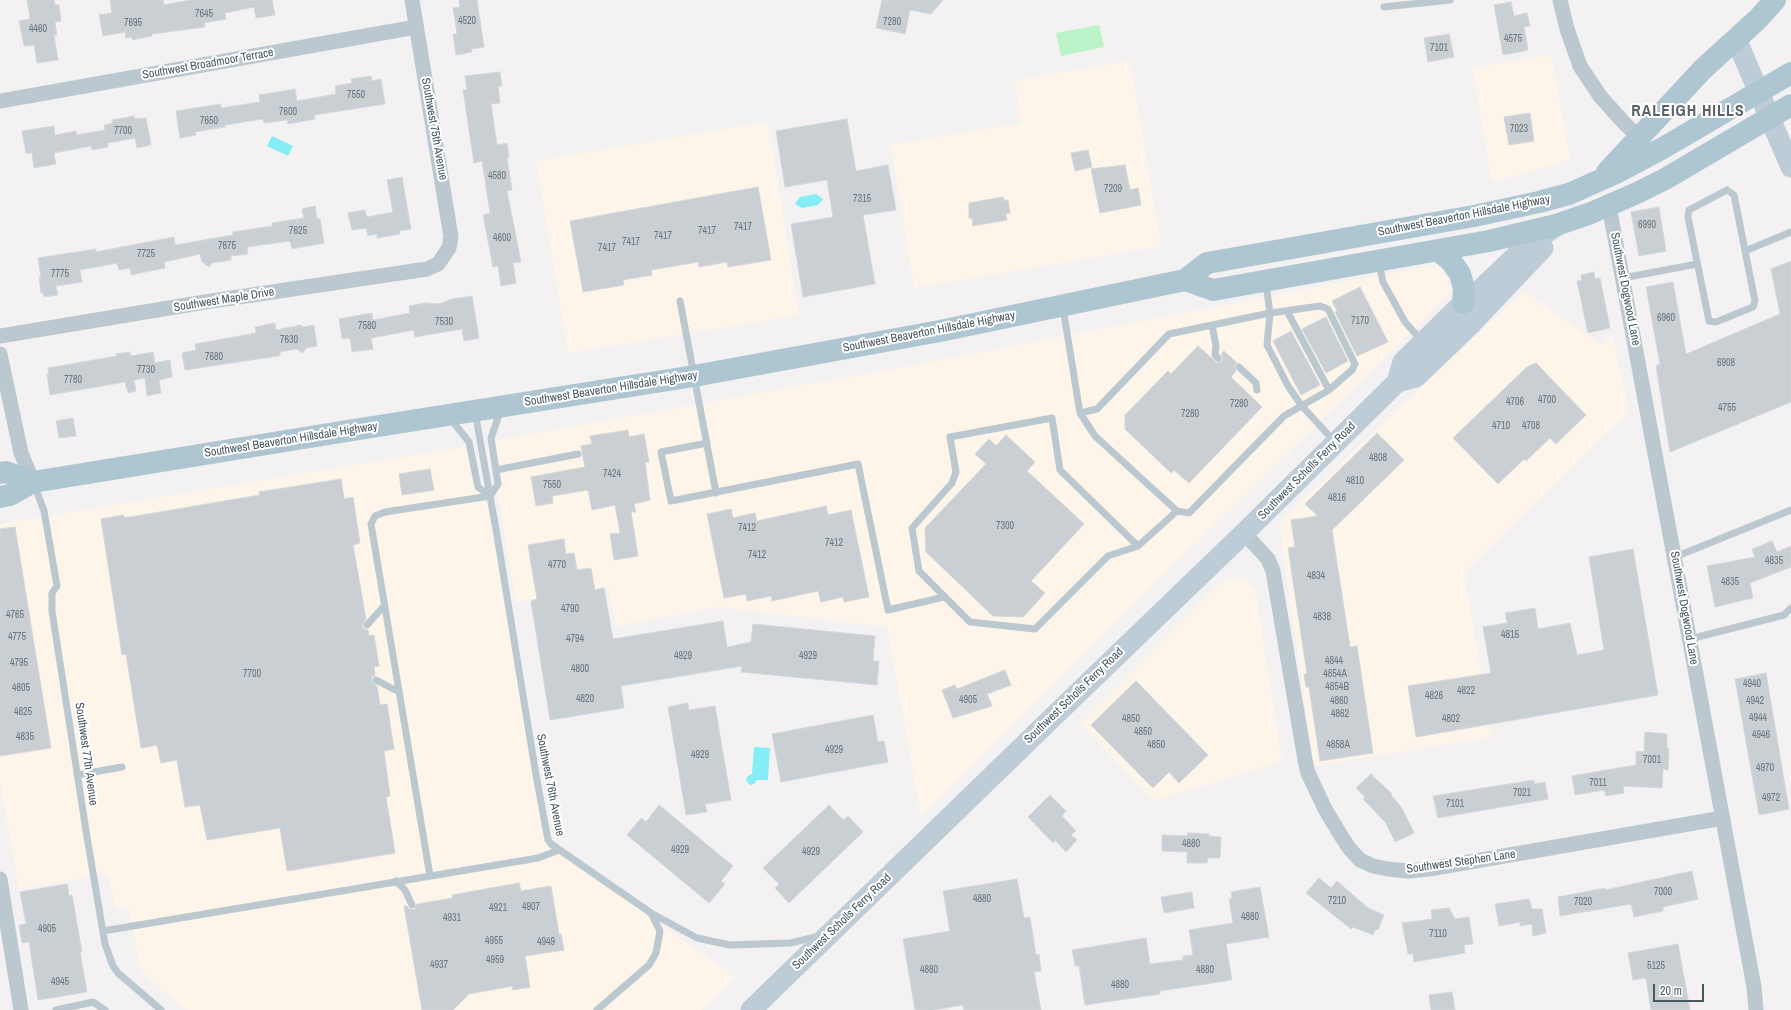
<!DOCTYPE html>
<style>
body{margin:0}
#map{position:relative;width:1791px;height:1010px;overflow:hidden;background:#f3f1f1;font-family:"Archivo Narrow",sans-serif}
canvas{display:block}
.scale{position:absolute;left:1653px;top:984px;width:51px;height:18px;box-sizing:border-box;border:2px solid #475860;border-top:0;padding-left:5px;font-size:12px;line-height:14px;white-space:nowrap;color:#475860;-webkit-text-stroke:3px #fff;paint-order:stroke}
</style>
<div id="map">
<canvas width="1791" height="1010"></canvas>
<div class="scale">20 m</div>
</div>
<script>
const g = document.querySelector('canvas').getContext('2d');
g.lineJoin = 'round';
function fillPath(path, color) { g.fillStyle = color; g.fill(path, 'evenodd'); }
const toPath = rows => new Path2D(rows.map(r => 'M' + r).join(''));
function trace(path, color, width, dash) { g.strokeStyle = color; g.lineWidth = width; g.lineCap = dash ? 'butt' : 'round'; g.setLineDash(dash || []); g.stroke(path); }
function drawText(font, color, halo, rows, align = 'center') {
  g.font = font + ' "Archivo Narrow",sans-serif'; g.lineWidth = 4; g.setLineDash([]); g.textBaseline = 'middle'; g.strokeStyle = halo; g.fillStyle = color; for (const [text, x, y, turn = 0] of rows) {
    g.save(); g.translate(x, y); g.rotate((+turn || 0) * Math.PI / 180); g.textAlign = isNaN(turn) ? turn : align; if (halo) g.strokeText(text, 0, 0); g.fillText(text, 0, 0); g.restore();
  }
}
const commercial = toPath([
 [1551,55,1570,159,1550,166,1492,182,1473,68],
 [1130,61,1161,246,914,288,891,145,1021,123,1015,81],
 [768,122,799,315,568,353,536,161],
 [1428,267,1439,268,1448,279,1449,289,1448,296,1092,645,921,816,887,627,718,607,616,626,608,587,516,602,497,492,493,441,910,366,1364,278],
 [1523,291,1602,345,1612,335,1629,411,1464,573,1492,737,1314,766,1279,523],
 [466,447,474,487,487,502,545,841,735,977,702,1010,186,1010,145,975,140,968,129,907,115,909,109,874,19,889,0,781,0,524],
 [1236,578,1246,580,1254,589,1256,595,1282,761,1154,801,1080,724,1218,585,1226,580]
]);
const green = toPath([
 [1099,25,1104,47,1061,56,1056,33]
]);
const water = toPath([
 [272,136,293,146,288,156,267,146],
 [816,194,823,199,818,205,802,208,795,204,800,197],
 [754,747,770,748,768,780,757,780,755,783,751,785,748,783,746,779,748,776,752,774]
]);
const building = toPath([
 [27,0,54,0,55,5,59,5,61,21,55,22,57,35,54,35,58,60,37,63,34,45,24,46,19,21,30,19,27,0],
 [110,0,163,0,164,5,190,0,272,0,275,15,256,18,254,7,225,13,226,19,204,23,205,27,152,34,152,36,132,40,132,37,126,38,125,32,103,36,99,15,112,13,110,0],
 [459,0,477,0,484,47,471,49,472,52,456,55,453,34,457,34,453,8,460,7,459,0],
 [882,0,943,0,931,14,910,10,905,34,876,28,882,0],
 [1511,2,1514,16,1527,13,1530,26,1524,27,1528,50,1503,55,1494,5,1511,2],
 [1449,34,1454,57,1428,62,1424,38,1449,34],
 [500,72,502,86,498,86,500,103,491,104,497,145,507,143,509,157,507,157,512,190,507,191,521,262,513,263,516,283,501,286,498,266,493,267,483,215,490,213,482,161,474,163,463,90,467,90,465,76,500,72],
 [371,76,372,81,381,79,385,104,314,115,315,119,288,124,287,120,264,123,263,119,225,125,225,127,195,132,196,135,180,138,176,111,221,104,221,108,260,102,259,95,295,89,297,101,336,94,335,86,352,83,351,79,371,76],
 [1530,113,1534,141,1509,145,1504,117,1530,113],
 [134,116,135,119,146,118,151,145,137,148,135,138,108,143,108,147,92,150,91,146,54,153,56,164,34,168,32,153,26,153,22,131,54,126,55,135,76,131,77,135,105,130,104,125,113,123,112,120,134,116],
 [847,119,856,171,888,165,896,210,863,215,875,284,803,297,791,224,833,217,827,180,785,187,776,131,847,119],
 [1088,150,1092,167,1075,171,1071,153,1088,150],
 [1125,165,1130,190,1138,188,1141,205,1100,213,1091,169,1125,165],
 [402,177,411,229,399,231,400,234,377,238,377,234,368,236,366,228,352,230,348,213,365,210,367,217,393,212,387,180,402,177],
 [758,187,771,260,728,267,727,262,699,267,698,262,675,266,651,270,652,275,623,280,624,285,583,292,570,221,758,187],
 [1003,197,1004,201,1008,200,1010,213,1006,214,1007,220,973,226,972,218,969,218,969,203,1003,197],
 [315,206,317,219,320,218,324,243,292,249,290,241,247,247,248,254,231,256,231,260,212,263,209,267,202,262,200,254,164,262,165,268,131,275,130,268,119,270,117,263,80,270,82,282,56,286,58,295,44,297,43,293,41,293,39,277,41,277,38,258,96,249,96,252,174,237,175,245,233,235,233,232,272,226,272,223,304,218,302,209,315,206],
 [1659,207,1666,251,1639,256,1631,212,1659,207],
 [1791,261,1791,402,1670,452,1656,366,1660,364,1646,287,1673,282,1686,354,1780,314,1771,269,1791,261],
 [1594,272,1595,279,1600,278,1610,328,1588,333,1577,281,1582,280,1581,275,1594,272],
 [1360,287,1388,342,1357,356,1335,312,1337,311,1332,301,1360,287],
 [472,296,479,338,464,341,462,329,415,337,414,330,371,338,373,349,352,352,350,338,342,339,339,319,372,313,373,320,410,313,409,306,425,303,439,304,452,299,472,296],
 [1326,317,1348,361,1326,373,1302,329,1326,317],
 [275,323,276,330,301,325,302,327,314,325,317,346,306,348,303,353,296,349,280,352,280,355,278,356,185,370,182,353,196,350,195,344,256,333,255,327,275,323],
 [1291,331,1320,385,1301,395,1273,341,1291,331],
 [1198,346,1217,363,1222,361,1223,357,1221,354,1224,351,1237,363,1234,366,1236,371,1231,377,1262,407,1189,483,1174,470,1171,473,1125,429,1125,415,1168,371,1171,374,1198,346],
 [130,352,131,356,153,352,155,363,170,360,172,377,159,380,161,393,147,396,145,378,134,380,136,391,128,393,125,382,50,395,47,374,49,373,48,368,117,356,116,354,130,352],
 [1536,363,1586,415,1556,444,1550,438,1526,461,1524,459,1498,484,1453,438,1527,367,1536,363],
 [73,418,76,436,59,438,56,421,73,418],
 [628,430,629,437,644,434,649,462,645,462,650,500,634,504,636,512,631,512,638,556,614,560,610,534,620,533,615,505,592,510,588,490,552,496,553,503,536,506,531,477,585,467,581,446,592,444,590,436,628,430],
 [1377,433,1404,460,1332,530,1350,647,1357,646,1373,753,1320,761,1309,687,1306,687,1304,674,1307,674,1288,548,1295,547,1291,520,1318,516,1305,504,1377,433],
 [1006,435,1035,462,1027,471,1084,524,1031,581,1045,593,1023,617,993,616,926,552,925,528,986,464,975,454,989,439,996,446,1006,435],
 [430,469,434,490,402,495,399,474,430,469],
 [341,479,344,499,353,497,360,543,353,545,366,619,362,626,364,629,368,630,369,636,374,635,379,666,374,667,375,675,372,677,371,681,377,686,380,705,387,704,394,749,384,751,390,796,386,797,395,853,287,871,280,828,207,840,200,805,185,807,177,760,161,763,157,745,141,748,126,654,122,655,101,519,124,515,124,518,260,495,259,492,341,479],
 [826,506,828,515,851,510,869,597,844,602,843,597,821,602,818,591,772,601,771,596,747,601,746,594,724,598,707,514,731,509,733,518,755,513,757,521,826,506],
 [15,527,51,748,0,756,0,529,15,527],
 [564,539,566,554,574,553,577,570,591,568,595,590,604,588,613,639,723,621,727,647,751,642,753,624,875,636,873,661,879,661,877,685,741,672,742,666,621,686,624,708,550,720,531,601,537,599,528,545,564,539],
 [1772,541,1777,552,1791,546,1791,567,1750,583,1753,598,1715,607,1707,566,1755,557,1752,549,1772,541],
 [1633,549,1658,695,1416,737,1408,686,1491,673,1483,627,1507,623,1505,613,1535,608,1538,629,1570,623,1577,655,1604,650,1589,557,1633,549],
 [1005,670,1011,685,987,694,992,706,953,718,942,690,955,685,957,689,1005,670],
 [1766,673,1789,809,1759,815,1735,679,1766,673],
 [1136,681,1208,755,1179,783,1169,772,1153,788,1091,725,1136,681],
 [688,703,689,710,715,706,731,800,705,804,707,812,686,815,668,707,688,703],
 [873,715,878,742,884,741,888,762,781,782,772,734,873,715],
 [1645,732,1667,734,1667,748,1669,749,1668,770,1663,769,1662,788,1623,786,1624,793,1606,796,1604,790,1575,795,1572,776,1636,765,1636,751,1644,752,1645,732],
 [1371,774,1392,794,1391,795,1402,808,1414,833,1395,842,1386,823,1363,799,1365,797,1356,788,1371,774],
 [1534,780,1535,784,1545,782,1548,799,1438,818,1433,796,1534,780],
 [1050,795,1066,811,1062,816,1076,831,1071,835,1077,840,1066,852,1055,840,1053,843,1028,817,1050,795],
 [659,805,733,866,721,881,725,884,709,903,627,835,641,818,646,822,659,805],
 [829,805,843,820,848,816,863,832,789,903,775,888,779,884,763,868,829,805],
 [1188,833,1209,834,1209,836,1221,837,1220,858,1208,858,1207,863,1187,863,1187,852,1162,851,1162,835,1187,836,1188,833],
 [1692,871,1698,899,1663,907,1663,911,1634,917,1631,904,1560,916,1558,897,1605,888,1605,890,1692,871],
 [1319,878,1331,888,1337,881,1368,908,1384,915,1378,930,1376,929,1373,935,1353,927,1351,929,1306,893,1319,878],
 [1017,879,1024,918,1030,917,1036,955,1039,954,1041,971,1034,972,1041,1010,964,1010,963,1005,934,1010,915,1010,903,939,950,931,943,891,1017,879],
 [519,883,521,891,551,886,559,934,561,934,564,950,525,956,530,987,513,990,512,986,469,994,453,1010,422,1010,404,906,407,906,409,909,414,910,417,904,453,898,452,895,519,883],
 [67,884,69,896,72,895,82,952,80,952,87,992,38,1000,29,942,22,943,19,925,26,924,20,892,67,884],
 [1260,887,1269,937,1226,944,1232,980,1160,991,1160,994,1085,1005,1079,966,1075,966,1072,950,1146,938,1150,964,1183,960,1183,956,1193,955,1189,930,1233,923,1229,899,1232,898,1231,892,1260,887],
 [1192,892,1194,908,1164,913,1161,897,1192,892],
 [1529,899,1532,909,1542,909,1546,933,1533,936,1532,924,1520,926,1520,922,1499,926,1495,904,1529,899],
 [1449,908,1455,919,1469,917,1473,944,1464,945,1465,953,1414,962,1413,954,1408,954,1402,923,1432,919,1431,910,1449,908],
 [1678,944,1690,1010,1651,1010,1646,978,1633,980,1628,953,1678,944],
 [1452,992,1455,1010,1431,1010,1429,995,1452,992]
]);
const lane = toPath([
 [1384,7,1450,0],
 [1727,190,1734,195,1755,301,1753,307,1716,322,1709,321,1688,217,1689,210,1727,190],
 [1745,251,1791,232],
 [1379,263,1383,282,1405,322,1423,342],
 [1623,278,1697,264],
 [1266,284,1270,313,1267,345,1288,386,1301,405,1334,441],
 [680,301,716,493],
 [1063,308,1080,413,1095,436,1177,511,1189,513,1284,416,1329,390,1352,370,1355,364,1328,309,1320,306,1270,313,1169,334,1097,409,1080,413],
 [1287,311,1329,390],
 [1212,325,1216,346,1215,355,1218,358],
 [1239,367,1256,383,1257,390],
 [475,412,497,535,536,775,548,840,551,844,651,913,697,938,730,945,790,943,820,936],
 [450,418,469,442,478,487,490,496],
 [707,443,661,452,671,501,858,464,888,610,944,597],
 [496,470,578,454],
 [34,484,44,511,57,586,52,593,52,611,87,837,105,944,113,966,118,973,161,1010],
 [490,496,498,484,491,438,501,409],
 [1138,546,1060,470,1052,418,950,437,956,472,952,483,912,528,919,571,970,622,1035,629,1108,556,1138,546,1177,511],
 [1675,557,1791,510],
 [367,625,384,606],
 [1690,639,1784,615,1791,608],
 [376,680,399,692],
 [77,775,122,767],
 [430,876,371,524,375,516,385,512,490,496],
 [396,881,405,890,412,905],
 [103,931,538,858,559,850],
 [56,1010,93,1002,105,1010],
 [597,1010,649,965,656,953,660,931,652,915]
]);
const street = toPath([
 [1560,0,1567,29,1580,66,1600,96,1624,123,1639,137],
 [0,101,416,27],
 [1609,206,1754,987,1756,1010],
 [0,336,205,302,427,269,438,264,449,248,451,237,412,0],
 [0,354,21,453,33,482],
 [1244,533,1268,559,1273,571,1305,760,1308,773,1325,809,1340,834,1349,848,1360,860,1373,866,1388,869,1408,871,1429,869,1723,818],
 [0,879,21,1010]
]);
const secondary = toPath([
 [1736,39,1791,167],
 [1397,382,1416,377,1469,326,1543,248],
 [751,1010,1054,716,1244,533,1385,394,1397,382,1403,362,1463,303,1479,291,1524,248,1556,226]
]);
const primary = toPath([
 [1607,172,1703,69,1758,19,1775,0],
 [1438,250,1451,261,1460,274,1464,288,1463,303],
 [1185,280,1213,290,1489,241,1556,225,1591,213,1637,193,1665,179,1791,105],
 [0,473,6,472,33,482],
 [0,497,10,495,33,482,347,431,694,376,940,331,1185,280,1207,263,1474,216,1539,202,1569,194,1616,173,1663,148,1791,73]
]);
const numberNames = [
 ["7645",204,14],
 ["4520",467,21],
 ["7280",892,22],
 ["7695",133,23],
 ["4460",38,29],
 ["4575",1513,39],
 ["7101",1439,48],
 ["7550",356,95],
 ["7600",288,112],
 ["7650",209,121],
 ["7023",1519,129],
 ["7700",123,131],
 ["4580",497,176],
 ["7209",1113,189],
 ["7315",862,199],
 ["6990",1647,225],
 ["7417",743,227],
 ["7625",298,231],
 ["7417",707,231],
 ["7417",663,236],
 ["4600",502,238],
 ["7417",631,242],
 ["7675",227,246],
 ["7417",607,248],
 ["7725",146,254],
 ["7775",60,274],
 ["6960",1666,318],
 ["7170",1360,321],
 ["7530",444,322],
 ["7580",367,326],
 ["7630",289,340],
 ["7680",214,357],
 ["6908",1726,363],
 ["7730",146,370],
 ["7780",73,380],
 ["4700",1547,400],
 ["4706",1515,402],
 ["7280",1239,404],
 ["4755",1727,408],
 ["7280",1190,414],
 ["4710",1501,426],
 ["4708",1531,426],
 ["4808",1378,458],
 ["7424",612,474],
 ["4810",1355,481],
 ["7550",552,485],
 ["4816",1337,498],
 ["7300",1005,526],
 ["7412",747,528],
 ["7412",834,543],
 ["7412",757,555],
 ["4835",1774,561],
 ["4770",557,565],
 ["4834",1316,576],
 ["4835",1730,582],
 ["4790",570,609],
 ["4765",15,615],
 ["4838",1322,617],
 ["4815",1510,635],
 ["4775",17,637],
 ["4794",575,639],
 ["4929",683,656],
 ["4929",808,656],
 ["4844",1334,661],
 ["4795",19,663],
 ["4800",580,669],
 ["7700",252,674],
 ["4854A",1335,674],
 ["4940",1752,684],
 ["4854B",1337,687],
 ["4805",21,688],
 ["4822",1466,691],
 ["4826",1434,696],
 ["4820",585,699],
 ["4905",968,700],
 ["4860",1339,701],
 ["4942",1755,701],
 ["4825",23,712],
 ["4862",1340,714],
 ["4944",1758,718],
 ["4850",1131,719],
 ["4802",1451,719],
 ["4850",1143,732],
 ["4946",1761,735],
 ["4835",25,737],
 ["4850",1156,745],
 ["4858A",1338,745],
 ["4929",834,750],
 ["4929",700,755],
 ["7001",1652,760],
 ["4970",1765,768],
 ["7011",1598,783],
 ["7021",1522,793],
 ["4972",1771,798],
 ["7101",1455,804],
 ["4880",1191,844],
 ["4929",680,850],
 ["4929",811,852],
 ["7000",1663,892],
 ["4880",982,899],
 ["7210",1337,901],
 ["7020",1583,902],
 ["4907",531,907],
 ["4921",498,908],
 ["4880",1250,917],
 ["4931",452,918],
 ["4905",47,929],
 ["7110",1438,934],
 ["4955",494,941],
 ["4949",546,942],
 ["4959",495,960],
 ["4937",439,965],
 ["5125",1656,966],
 ["4880",929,970],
 ["4880",1205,970],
 ["4945",60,982],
 ["4880",1120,985]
];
const streetNames = [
 ["Southwest Broadmoor Terrace",208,64,-10],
 ["Southwest 75th Avenue",434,129,80],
 ["Southwest Beaverton Hillsdale Highway",1464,216,-11],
 ["Southwest Dogwood Lane",1625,289,79],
 ["Southwest Maple Drive",224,300,-9],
 ["Southwest Beaverton Hillsdale Highway",929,332,-11],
 ["Southwest Beaverton Hillsdale Highway",611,389,-9],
 ["Southwest Beaverton Hillsdale Highway",291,440,-9],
 ["Southwest Scholls Ferry Road",1307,471,-45],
 ["Southwest Dogwood Lane",1684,608,80],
 ["Southwest Scholls Ferry Road",1074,696,-44],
 ["Southwest 77th Avenue",86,754,82],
 ["Southwest 76th Avenue",550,785,79],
 ["Southwest Stephen Lane",1461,862,-8],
 ["Southwest Scholls Ferry Road",842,922,-44]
];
const districtNames = [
 ["RALEIGH HILLS",1688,112]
];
fillPath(commercial, '#fef5ea');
fillPath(green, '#bcf4ca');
fillPath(water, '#85edf5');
fillPath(building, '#cacfd4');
trace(building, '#d4d8dd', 1);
trace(lane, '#bbc8cf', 7);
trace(street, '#bbc8cf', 15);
trace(secondary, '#bdccd6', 21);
trace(primary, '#aec5d2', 22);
drawText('10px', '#68767d', null, numberNames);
drawText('12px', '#475860', '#fff', streetNames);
g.letterSpacing = '1px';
drawText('bold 16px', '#5c6267', '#fff', districtNames);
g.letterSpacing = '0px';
</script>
